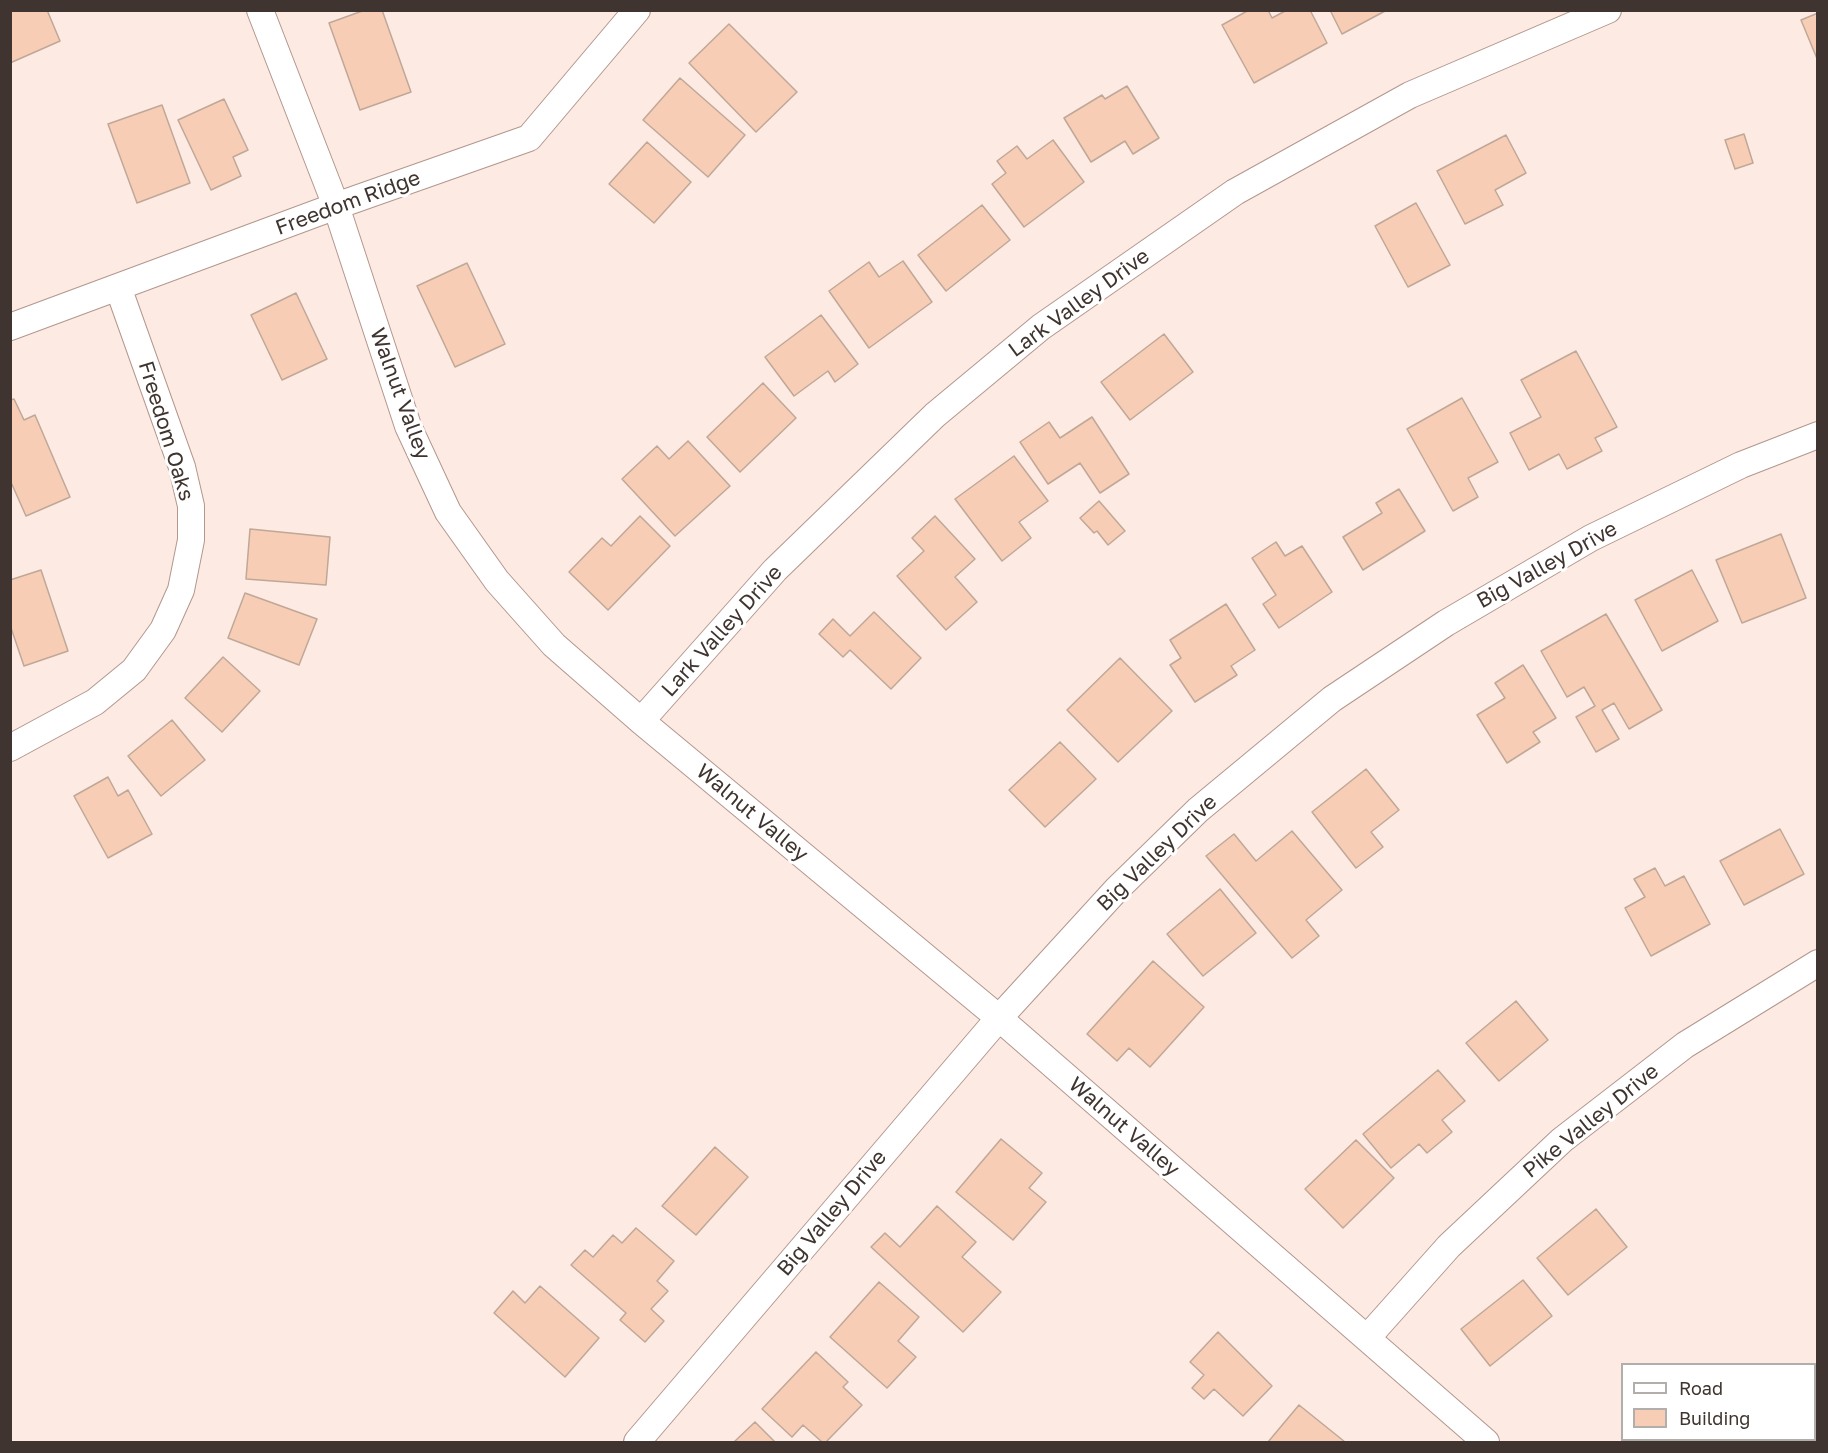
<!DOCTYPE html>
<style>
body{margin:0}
#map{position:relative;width:1828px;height:1453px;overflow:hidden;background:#fceae3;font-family:"Golos Text",sans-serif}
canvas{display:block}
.frame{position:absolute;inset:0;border:12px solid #3f342f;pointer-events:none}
.legend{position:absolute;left:1621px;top:1363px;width:195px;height:78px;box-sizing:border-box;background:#fff;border:2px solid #b2aeac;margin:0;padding:8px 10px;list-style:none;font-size:18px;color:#3f342f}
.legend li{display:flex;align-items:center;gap:12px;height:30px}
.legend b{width:30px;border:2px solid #b2aeac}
</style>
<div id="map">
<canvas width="1828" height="1453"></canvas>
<div class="frame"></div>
<ul class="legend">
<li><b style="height:8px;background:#fff"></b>Road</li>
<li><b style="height:16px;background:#f7ceb5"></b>Building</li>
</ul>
</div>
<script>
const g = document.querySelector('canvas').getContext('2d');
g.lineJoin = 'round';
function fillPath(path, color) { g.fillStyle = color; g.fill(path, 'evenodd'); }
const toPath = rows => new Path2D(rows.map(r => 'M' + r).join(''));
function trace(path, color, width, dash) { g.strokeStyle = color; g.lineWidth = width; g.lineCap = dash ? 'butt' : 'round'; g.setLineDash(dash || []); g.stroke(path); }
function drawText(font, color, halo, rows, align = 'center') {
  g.font = font + ' "Golos Text",sans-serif'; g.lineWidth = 6; g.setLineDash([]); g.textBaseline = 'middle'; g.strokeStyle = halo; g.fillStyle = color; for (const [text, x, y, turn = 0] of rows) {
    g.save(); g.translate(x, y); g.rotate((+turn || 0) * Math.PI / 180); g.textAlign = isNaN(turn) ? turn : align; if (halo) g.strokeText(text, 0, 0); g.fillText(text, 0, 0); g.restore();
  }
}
const building = toPath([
 [10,10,47,10,60,41,10,63,10,10],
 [365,10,382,10,411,92,360,110,329,23,365,10],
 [1249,10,1268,10,1272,18,1287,10,1310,10,1327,43,1254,83,1222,25,1249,10],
 [1330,10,1387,10,1342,34,1330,10],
 [1818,13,1818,61,1801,20,1818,13],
 [729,24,797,92,756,132,689,63,729,24],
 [680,78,745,135,708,177,643,120,680,78],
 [1127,86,1159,138,1133,154,1125,141,1091,162,1064,118,1102,95,1105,99,1127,86],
 [224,99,248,150,233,157,241,176,211,190,178,120,224,99],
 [162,105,190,183,137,203,108,124,162,105],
 [1744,134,1753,163,1735,169,1725,140,1744,134],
 [1506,135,1526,173,1495,190,1503,205,1465,224,1437,171,1506,135],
 [1053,140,1084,182,1024,227,992,184,1006,173,997,161,1017,146,1027,159,1053,140],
 [647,142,691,182,654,223,609,184,647,142],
 [1416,203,1450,265,1408,287,1375,226,1416,203],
 [982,205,1010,240,946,291,918,255,982,205],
 [903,261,932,302,869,348,829,291,869,262,879,277,903,261],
 [467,263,505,344,455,367,417,286,467,263],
 [296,293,327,359,282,380,251,315,296,293],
 [821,315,858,364,835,382,828,371,794,396,765,357,821,315],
 [1164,334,1193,372,1130,420,1101,382,1164,334],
 [1576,351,1617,427,1595,438,1602,451,1567,469,1559,454,1529,470,1510,433,1541,417,1521,380,1576,351],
 [763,383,796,418,740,472,707,437,763,383],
 [1462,398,1498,462,1468,478,1478,497,1453,511,1407,429,1462,398],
 [14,399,24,420,35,415,70,497,26,516,10,480,10,400,14,399],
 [1092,417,1129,474,1100,493,1080,463,1048,484,1020,442,1049,422,1060,438,1092,417],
 [688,441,730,486,675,536,622,479,657,446,669,459,688,441],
 [1014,456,1048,501,1019,522,1031,538,1002,561,955,499,1014,456],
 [1399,489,1425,531,1363,570,1343,537,1382,513,1376,503,1399,489],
 [1099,501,1125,531,1108,545,1097,531,1094,533,1080,518,1099,501],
 [640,516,670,546,608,610,569,572,602,538,611,546,640,516],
 [935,516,975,559,955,577,977,602,946,630,897,576,924,551,912,538,935,516],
 [250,529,330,537,326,585,246,579,250,529],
 [1781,534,1806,598,1742,623,1716,560,1781,534],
 [1276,542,1285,556,1302,546,1332,592,1279,628,1263,604,1276,595,1252,558,1276,542],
 [41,570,68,651,24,666,10,625,10,580,41,570],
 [1692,570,1718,621,1662,651,1635,600,1692,570],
 [245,593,317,619,299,665,228,638,245,593],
 [1226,604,1255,650,1231,666,1237,675,1195,702,1170,665,1181,658,1170,640,1226,604],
 [874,612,921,658,891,689,850,650,843,657,819,634,833,619,850,636,874,612],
 [1606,614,1662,710,1629,729,1614,703,1602,710,1619,739,1596,752,1576,717,1595,706,1584,687,1567,697,1541,651,1606,614],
 [223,657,260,691,222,732,185,698,223,657],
 [1120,658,1172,711,1118,762,1067,710,1120,658],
 [1523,665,1556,718,1533,732,1540,742,1507,763,1477,715,1505,698,1495,683,1523,665],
 [172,720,205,760,161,796,128,756,172,720],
 [1060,742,1096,779,1045,827,1009,790,1060,742],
 [1366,769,1399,810,1371,832,1383,847,1356,868,1312,812,1366,769],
 [108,777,118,796,128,790,152,834,108,858,74,796,108,777],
 [1780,829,1804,874,1744,905,1720,861,1780,829],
 [1292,831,1342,890,1306,920,1319,936,1292,958,1206,856,1234,834,1256,861,1292,831],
 [1655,868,1665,886,1684,876,1710,924,1651,956,1625,908,1645,897,1634,879,1655,868],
 [1220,889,1256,933,1203,976,1167,934,1220,889],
 [1153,961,1204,1007,1150,1067,1129,1048,1117,1061,1087,1034,1153,961],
 [1516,1001,1548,1040,1499,1081,1466,1043,1516,1001],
 [1438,1070,1465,1101,1442,1120,1452,1132,1427,1153,1419,1144,1391,1168,1363,1134,1438,1070],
 [1001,1139,1042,1173,1029,1188,1046,1202,1013,1240,956,1192,1001,1139],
 [1356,1140,1394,1178,1343,1228,1305,1189,1356,1140],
 [715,1147,748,1177,696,1235,662,1206,715,1147],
 [937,1206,976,1242,962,1257,1001,1292,963,1332,871,1247,885,1233,900,1247,937,1206],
 [1596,1209,1627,1247,1568,1295,1537,1258,1596,1209],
 [636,1228,674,1261,657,1281,668,1291,651,1309,664,1321,645,1342,620,1320,626,1313,571,1265,585,1250,593,1257,613,1235,622,1243,636,1228],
 [1523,1280,1552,1316,1490,1366,1461,1329,1523,1280],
 [879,1282,919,1317,898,1341,916,1357,887,1388,830,1337,879,1282],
 [540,1286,599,1338,565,1377,494,1313,513,1291,525,1303,540,1286],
 [1218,1332,1272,1386,1243,1416,1214,1389,1204,1399,1192,1388,1204,1375,1190,1362,1218,1332],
 [816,1352,848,1382,843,1387,862,1405,826,1442,822,1442,803,1425,792,1437,762,1409,816,1352],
 [1814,1385,1818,1389,1818,1440,1814,1442,1794,1442,1791,1440,1814,1440,1814,1385],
 [1299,1405,1345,1442,1268,1442,1299,1405],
 [755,1422,775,1442,734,1442,755,1422]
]);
const street = toPath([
 [260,10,336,206,408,426,448,512,497,581,554,645,641,721,999,1018,1486,1442],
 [10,327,336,206,529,138,637,10],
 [641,721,775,570,935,415,1041,327,1235,192,1410,95,1608,10],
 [10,748,95,702,134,670,163,630,181,590,191,540,191,506,182,467,118,287],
 [1367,1338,1449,1246,1562,1140,1685,1045,1818,963],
 [637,1442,999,1018,1117,889,1198,810,1332,699,1446,623,1591,538,1741,465,1818,435]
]);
const streetNames = [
 ["Freedom Ridge",348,203,-20],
 ["Lark Valley Drive",1079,303,-36],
 ["Walnut Valley",400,394,70],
 ["Freedom Oaks",166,431,73],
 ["Big Valley Drive",1547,565,-29],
 ["Lark Valley Drive",722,631,-48],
 ["Walnut Valley",752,813,40],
 ["Big Valley Drive",1157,853,-44],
 ["Pike Valley Drive",1591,1121,-39],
 ["Walnut Valley",1124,1127,41],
 ["Big Valley Drive",832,1213,-50]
];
fillPath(building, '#f7ceb5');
trace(building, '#c0a797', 1.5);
trace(street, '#b3978d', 28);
trace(street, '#fff', 26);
drawText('21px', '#3f342f', '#fff', streetNames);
</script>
